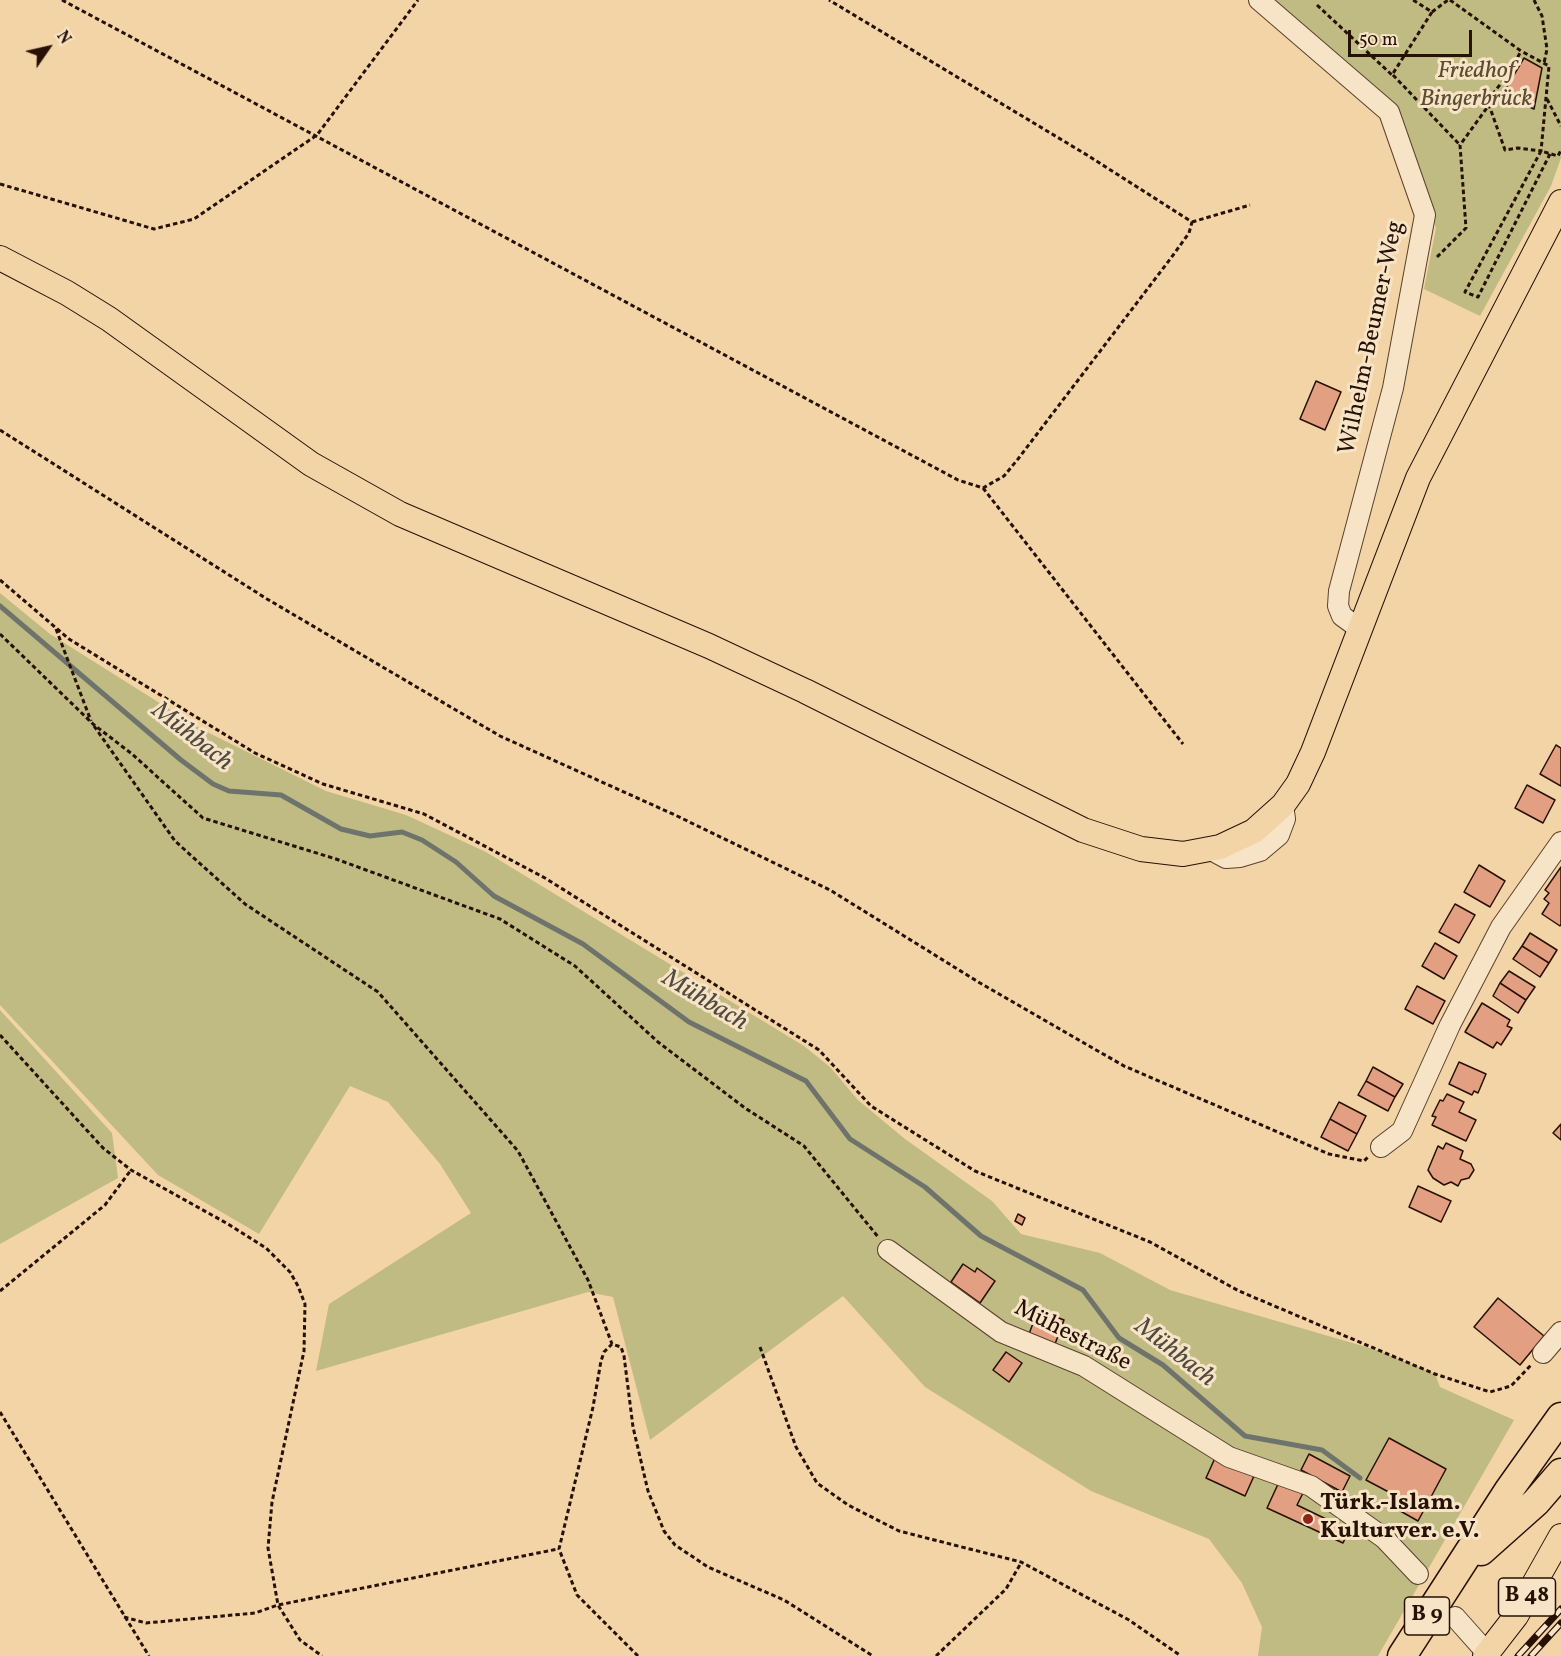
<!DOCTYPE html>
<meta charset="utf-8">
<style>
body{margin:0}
#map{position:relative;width:1561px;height:1656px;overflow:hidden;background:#f3d4a7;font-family:Vollkorn,serif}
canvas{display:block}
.north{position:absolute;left:18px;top:18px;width:60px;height:60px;-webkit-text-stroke:4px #f7e3c6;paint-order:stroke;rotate:56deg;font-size:16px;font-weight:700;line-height:24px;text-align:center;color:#261104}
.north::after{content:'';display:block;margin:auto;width:21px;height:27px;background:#261104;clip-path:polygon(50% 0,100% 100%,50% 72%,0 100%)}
.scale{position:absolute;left:1348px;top:30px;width:124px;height:27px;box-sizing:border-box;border:3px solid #261104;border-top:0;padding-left:8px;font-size:18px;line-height:21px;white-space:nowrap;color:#261104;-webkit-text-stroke:4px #f7e3c6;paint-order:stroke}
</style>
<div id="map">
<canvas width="1561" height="1656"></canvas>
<div class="north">N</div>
<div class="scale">50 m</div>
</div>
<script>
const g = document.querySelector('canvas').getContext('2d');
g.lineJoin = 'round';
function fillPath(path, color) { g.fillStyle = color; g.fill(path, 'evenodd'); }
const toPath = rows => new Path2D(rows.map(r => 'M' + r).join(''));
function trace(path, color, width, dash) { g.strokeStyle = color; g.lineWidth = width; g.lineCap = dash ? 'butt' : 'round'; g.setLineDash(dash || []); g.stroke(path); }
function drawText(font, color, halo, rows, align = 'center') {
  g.font = font + ' Vollkorn,serif'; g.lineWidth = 6; g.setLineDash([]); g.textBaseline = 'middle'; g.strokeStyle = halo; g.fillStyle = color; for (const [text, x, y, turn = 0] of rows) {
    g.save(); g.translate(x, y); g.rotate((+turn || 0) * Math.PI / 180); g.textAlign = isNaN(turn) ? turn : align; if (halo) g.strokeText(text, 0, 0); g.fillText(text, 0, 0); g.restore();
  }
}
const green = toPath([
 [1267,0,1561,0,1561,158,1551,186,1480,316,1424,289,1436,228,1391,103],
 [0,593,50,634,201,729,326,791,406,815,486,852,804,1046,830,1067,858,1100,905,1139,992,1201,1021,1234,1100,1253,1170,1290,1380,1351,1435,1374,1440,1387,1514,1420,1378,1656,1258,1656,1262,1627,1242,1583,1209,1539,1091,1491,925,1387,843,1296,650,1440,613,1297,588,1292,316,1371,329,1304,471,1213,440,1164,388,1102,350,1086,259,1234,158,1175,0,1005],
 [0,1010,112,1133,118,1178,0,1244]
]);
const stream = toPath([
 [0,606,181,760,213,784,229,791,281,795,341,829,370,836,402,832,422,840,456,862,494,896,583,944,689,1022,806,1081,850,1139,925,1187,981,1236,1083,1290,1119,1338,1163,1365,1245,1436,1322,1450,1360,1478]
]);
const building = toPath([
 [1524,58,1542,68,1534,109,1502,95,1524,58],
 [1316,381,1341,392,1325,430,1300,419,1316,381],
 [1556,745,1561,748,1561,786,1540,774,1556,745],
 [1527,785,1555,800,1543,823,1515,808,1527,785],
 [1479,865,1505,881,1490,907,1464,892,1479,865],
 [1561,867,1561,924,1560,926,1542,914,1549,903,1544,899,1549,893,1545,890,1561,867],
 [1455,904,1475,915,1459,943,1439,932,1455,904],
 [1530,933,1557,950,1549,963,1522,946,1530,933],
 [1435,943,1457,956,1444,979,1422,966,1435,943],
 [1522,946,1549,963,1540,977,1513,959,1522,946],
 [1509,971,1535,987,1526,1000,1500,983,1509,971],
 [1500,983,1526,1000,1518,1013,1493,996,1500,983],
 [1417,986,1445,1001,1433,1024,1405,1009,1417,986],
 [1482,1003,1510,1020,1507,1026,1512,1028,1501,1045,1497,1042,1493,1048,1465,1032,1482,1003],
 [1459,1062,1486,1074,1478,1093,1474,1091,1472,1095,1449,1084,1459,1062],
 [1373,1067,1403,1084,1395,1097,1366,1081,1373,1067],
 [1366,1081,1395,1097,1388,1111,1358,1095,1366,1081],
 [1447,1094,1464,1102,1459,1112,1476,1120,1466,1141,1432,1125,1436,1117,1432,1116,1440,1100,1443,1101,1447,1094],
 [1339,1102,1366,1116,1357,1134,1330,1119,1339,1102],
 [1330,1119,1357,1134,1348,1151,1321,1137,1330,1119],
 [1561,1124,1561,1140,1553,1133,1561,1124],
 [1446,1143,1463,1151,1460,1159,1471,1164,1474,1170,1469,1178,1461,1180,1458,1186,1451,1182,1444,1185,1433,1178,1428,1170,1438,1146,1443,1149,1446,1143],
 [1418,1186,1451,1201,1441,1222,1409,1207,1418,1186],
 [1018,1214,1025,1218,1022,1225,1015,1221,1018,1214],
 [963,1264,975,1272,977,1268,995,1281,980,1303,951,1282,963,1264],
 [1498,1298,1544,1336,1520,1365,1474,1327,1498,1298],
 [1038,1310,1064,1320,1055,1344,1029,1334,1038,1310],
 [1006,1352,1022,1363,1009,1382,993,1370,1006,1352],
 [1389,1438,1446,1469,1418,1521,1395,1508,1400,1498,1366,1480,1389,1438],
 [1309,1454,1350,1476,1342,1492,1301,1470,1309,1454],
 [1215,1458,1254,1476,1245,1496,1206,1478,1215,1458],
 [1279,1482,1303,1493,1297,1505,1349,1530,1343,1543,1267,1508,1279,1482]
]);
const path = toPath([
 [62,0,958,480,983,488,1004,476,1018,459,1171,258,1189,233,1192,222,1087,155,829,0],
 [1450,0,1521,51,1510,72,1495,91,1489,105],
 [1534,0,1542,16,1547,49,1544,63],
 [1317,5,1392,75,1432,12,1413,0],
 [1432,12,1448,0],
 [1393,75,1460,145],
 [1547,99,1561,126],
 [1550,154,1478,297,1465,292,1541,151,1558,156,1561,150],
 [0,184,154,229,194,219,317,135,418,0],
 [1192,222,1250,205],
 [1437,257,1466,228,1460,145,1489,105,1505,150,1518,148,1541,151,1549,66,1521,51],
 [0,430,267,599,500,736,675,815,830,890,980,983,1124,1066,1329,1154,1364,1161,1368,1157],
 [983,488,1183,744],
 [0,580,69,639,255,753,323,784,424,814,545,878,819,1050,871,1106,975,1171,1150,1242,1239,1291,1435,1374,1490,1392,1511,1386,1532,1364],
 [56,629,91,721],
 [0,634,93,724,132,754,203,818,336,859,500,919,575,966,658,1042,745,1108,804,1146,879,1238],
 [94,726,175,841,245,904,378,992,518,1151,588,1280,612,1344],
 [0,1035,103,1148,131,1170,228,1224,266,1248,290,1272,298,1286,305,1304,304,1351,272,1502,268,1548,278,1605,300,1640,322,1656],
 [0,1291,105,1205,131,1170],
 [760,1347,796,1447,817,1483,848,1505,899,1531,1021,1562,1129,1620,1181,1656],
 [0,1412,149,1656],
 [124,1617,146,1623,255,1613,278,1605,558,1549],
 [638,1656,577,1595,559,1549,593,1407,601,1361,604,1352,612,1344,621,1347,624,1356,633,1427,648,1491,664,1531,675,1545,708,1567,784,1600,873,1656],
 [936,1656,1006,1589,1021,1563]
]);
const minor = toPath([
 [1259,0,1389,112,1425,215,1393,388,1339,591,1338,606,1342,616,1360,629],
 [1211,850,1226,858,1240,857,1260,851,1279,835,1285,819,1283,805],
 [1381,1147,1402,1131,1450,1025,1501,927,1561,842],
 [888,1250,1001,1332,1084,1366,1229,1457,1311,1486,1384,1538,1418,1574],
 [1543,1353,1561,1332],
 [1455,1617,1487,1653]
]);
const major = toPath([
 [0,258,67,293,109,319,311,464,400,514,709,646,805,691,1083,830,1141,849,1183,854,1220,847,1254,831,1283,805,1298,784,1313,752,1418,478,1561,202],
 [1485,1656,1516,1616,1561,1536]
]);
const highway = toPath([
 [1481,1551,1536,1502,1561,1473],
 [1402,1656,1509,1490,1561,1417]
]);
const rail = toPath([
 [1518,1656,1561,1609],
 [1531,1656,1561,1623]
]);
const markers = [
 [1308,1519,6,"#8f2418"]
];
const shields = [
 [1527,1597,57],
 [1427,1616,45]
];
const shieldNames = [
 ["B 48",1527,1597],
 ["B 9",1427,1616]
];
const parkNames = [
 ["Friedhof",1476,73],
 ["Bingerbrück",1476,101]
];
const streetNames = [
 ["Wilhelm-Beumer-Weg",1373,338,-78],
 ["Mühestraße",1072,1337,27]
];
const poiNames = [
 ["Türk.-Islam.",1320,1505],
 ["Kulturver. e.V.",1320,1533]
];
const waterNames = [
 ["Mühbach",191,738,38],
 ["Mühbach",704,1002,31],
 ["Mühbach",1174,1354,38]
];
fillPath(green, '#c0bb83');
trace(stream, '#6e746c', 5);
fillPath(building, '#e29f81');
trace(building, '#261104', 1.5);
trace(minor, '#59422d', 22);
trace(major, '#261104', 26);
trace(highway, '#261104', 31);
trace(path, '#261104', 3, [4.5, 3]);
trace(minor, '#f7e3c6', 20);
trace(major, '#f3d4a7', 24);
trace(highway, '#f3d4a7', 28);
trace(rail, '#261104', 7);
trace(rail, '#f7e3c6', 4.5, [14]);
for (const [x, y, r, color] of markers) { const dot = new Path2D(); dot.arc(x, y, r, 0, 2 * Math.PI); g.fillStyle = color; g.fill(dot); trace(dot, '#f7e3c6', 2); }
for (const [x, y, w] of shields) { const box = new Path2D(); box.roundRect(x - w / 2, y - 19, w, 38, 4.5); g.fillStyle = '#f7e3c6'; g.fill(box); trace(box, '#261104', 1.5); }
drawText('bold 22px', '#261104', null, shieldNames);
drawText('italic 24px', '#5c4c30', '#f7e3c6', parkNames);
drawText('24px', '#261104', '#f7e3c6', streetNames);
drawText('bold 24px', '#261104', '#f7e3c6', poiNames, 'left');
drawText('italic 26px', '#504b41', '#f7e3c6', waterNames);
</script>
